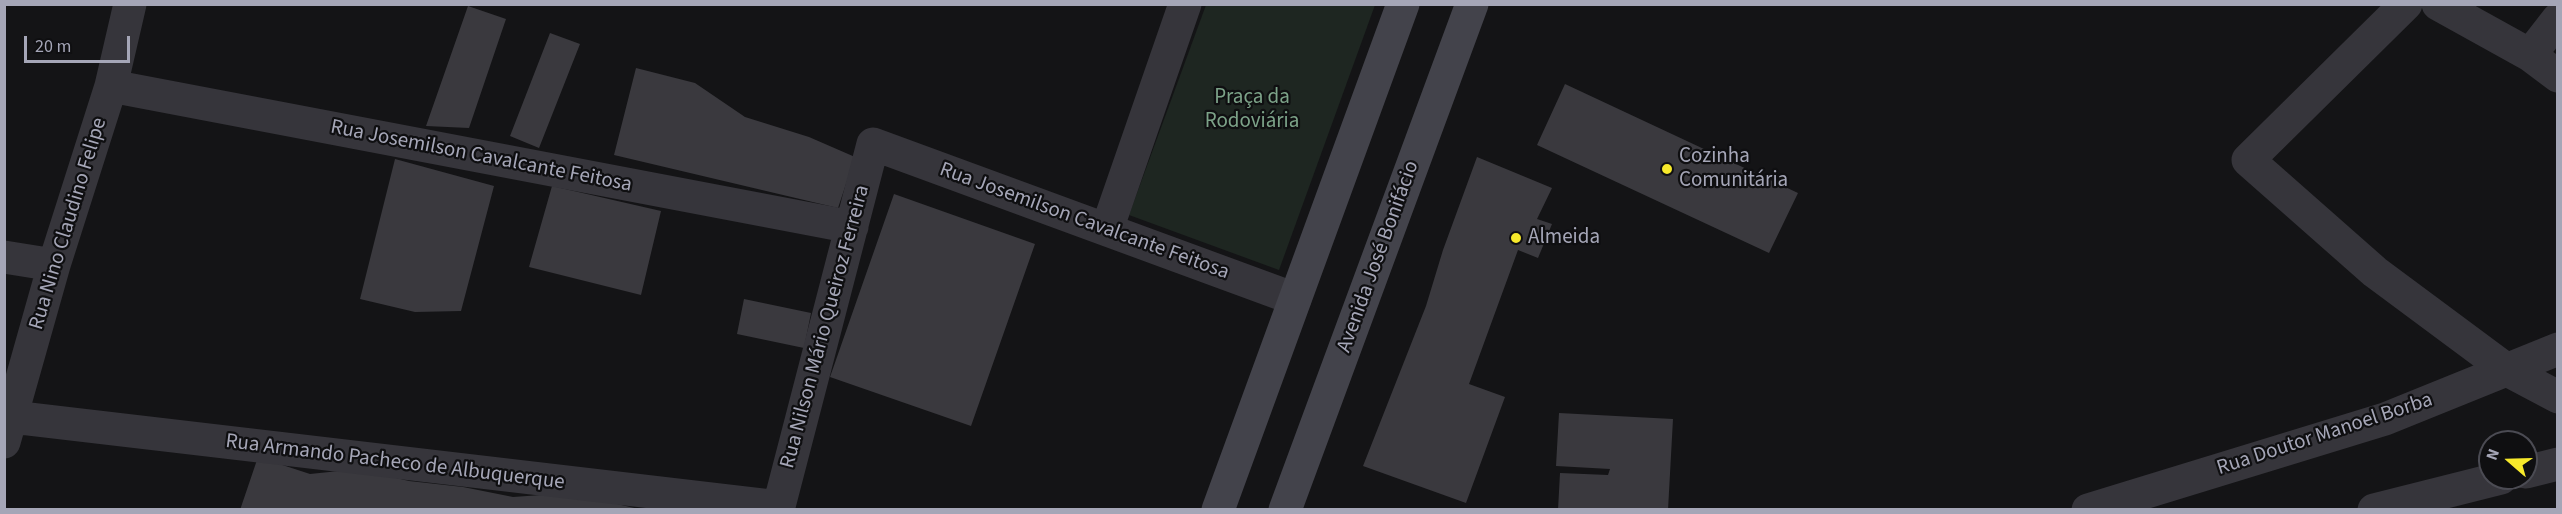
<!DOCTYPE html>
<meta charset="utf-8">
<style>
body{margin:0}
#map{position:relative;width:2562px;height:514px;overflow:hidden;background:#141416;font-family:"Source Sans 3",sans-serif}
canvas{display:block}
.frame{position:absolute;inset:0;border:6px solid #a5a6b7;pointer-events:none}
.north{position:absolute;left:2478px;top:430px;width:60px;height:60px;box-sizing:border-box;background:#0f0f11;border:2px solid #4b4b53;border-radius:50%;rotate:290deg;font-size:16px;font-weight:700;line-height:24px;text-align:center;color:#a5a6b7}
.north::after{content:'';display:block;margin:auto;width:21px;height:27px;background:#f7e92b;clip-path:polygon(50% 0,100% 100%,50% 72%,0 100%)}
.scale{position:absolute;left:24px;top:36px;width:106px;height:27px;box-sizing:border-box;border:3px solid #a5a6b7;border-top:0;padding-left:8px;font-size:18px;line-height:21px;white-space:nowrap;color:#a5a6b7;-webkit-text-stroke:4px #0f0f11;paint-order:stroke}
</style>
<div id="map">
<canvas width="2562" height="514"></canvas>
<div class="frame"></div>
<div class="north">N</div>
<div class="scale">20 m</div>
</div>
<script>
const g = document.querySelector('canvas').getContext('2d');
g.lineJoin = 'round';
function fillPath(path, color) { g.fillStyle = color; g.fill(path, 'evenodd'); }
const toPath = rows => new Path2D(rows.map(r => 'M' + r).join(''));
function trace(path, color, width, dash) { g.strokeStyle = color; g.lineWidth = width; g.lineCap = dash ? 'butt' : 'round'; g.setLineDash(dash || []); g.stroke(path); }
function drawText(font, color, halo, rows, align = 'center') {
  g.font = font + ' "Source Sans 3",sans-serif'; g.lineWidth = 4.5; g.setLineDash([]); g.textBaseline = 'middle'; g.strokeStyle = halo; g.fillStyle = color; for (const [text, x, y, turn = 0] of rows) {
    g.save(); g.translate(x, y); g.rotate((+turn || 0) * Math.PI / 180); g.textAlign = isNaN(turn) ? turn : align; if (halo) g.strokeText(text, 0, 0); g.fillText(text, 0, 0); g.restore();
  }
}
const green = toPath([
 [1206,5,1375,5,1279,270,1129,215]
]);
const building = toPath([
 [468,6,506,19,469,128,426,126],
 [550,33,580,44,539,148,510,136],
 [636,68,695,83,745,117,809,137,855,157,838,208,614,155],
 [1565,84,1798,193,1769,253,1537,145],
 [1477,157,1552,188,1537,219,1552,224,1538,258,1518,250,1469,384,1505,397,1466,503,1363,466,1426,306,1443,250],
 [395,159,494,186,461,311,415,312,360,299],
 [552,186,661,211,641,295,529,267],
 [894,194,1035,244,971,426,830,377],
 [744,299,811,313,804,348,737,334],
 [1559,413,1673,419,1668,510,1558,510,1560,473,1608,475,1610,469,1556,466],
 [258,457,310,474,358,469,409,481,463,487,513,497,570,493,643,510,240,510]
]);
const minor = toPath([
 [2406,4,2248,160,2375,272,2507,370,2558,397],
 [2438,4,2530,55,2558,76],
 [2530,55,2558,19],
 [111,86,852,227],
 [1107,229,1185,4],
 [4,257,54,265],
 [12,417,779,507],
 [4,442,54,265,111,86,130,4],
 [2526,472,2558,464],
 [778,510,873,144,1295,299],
 [2088,510,2385,419,2558,349],
 [2374,510,2501,478]
]);
const secondary = toPath([
 [1218,510,1403,4],
 [1285,510,1472,4]
]);
const markers = [
 [1667,169,6,"#f7e92b"],
 [1516,238,6,"#f7e92b"]
];
const parkNames = [
 ["Praça da",1252,98],
 ["Rodoviária",1252,122]
];
const streetNames = [
 ["Rua Josemilson Cavalcante Feitosa",481,157,11],
 ["Rua Josemilson Cavalcante Feitosa",1084,222,20],
 ["Rua Nino Claudino Felipe",69,224,-73],
 ["Avenida José Bonifácio",1379,257,-70],
 ["Rua Nilson Mário Queiroz Ferreira",826,327,-75],
 ["Rua Doutor Manoel Borba",2325,435,-18],
 ["Rua Armando Pacheco de Albuquerque",395,463,7]
];
const poiNames = [
 ["Cozinha",1679,157],
 ["Comunitária",1679,181],
 ["Almeida",1528,238]
];
fillPath(green, '#1e2621');
fillPath(building, '#3a393e');
trace(minor, '#36353b', 33);
trace(secondary, '#43434b', 33);
for (const [x, y, r, color] of markers) { const dot = new Path2D(); dot.arc(x, y, r, 0, 2 * Math.PI); g.fillStyle = color; g.fill(dot); trace(dot, '#0f0f11', 2); }
drawText('21px', '#7ca288', '#0f0f11', parkNames);
drawText('21px', '#a5a6b7', '#0f0f11', streetNames);
drawText('21px', '#a5a6b7', '#0f0f11', poiNames, 'left');
</script>
